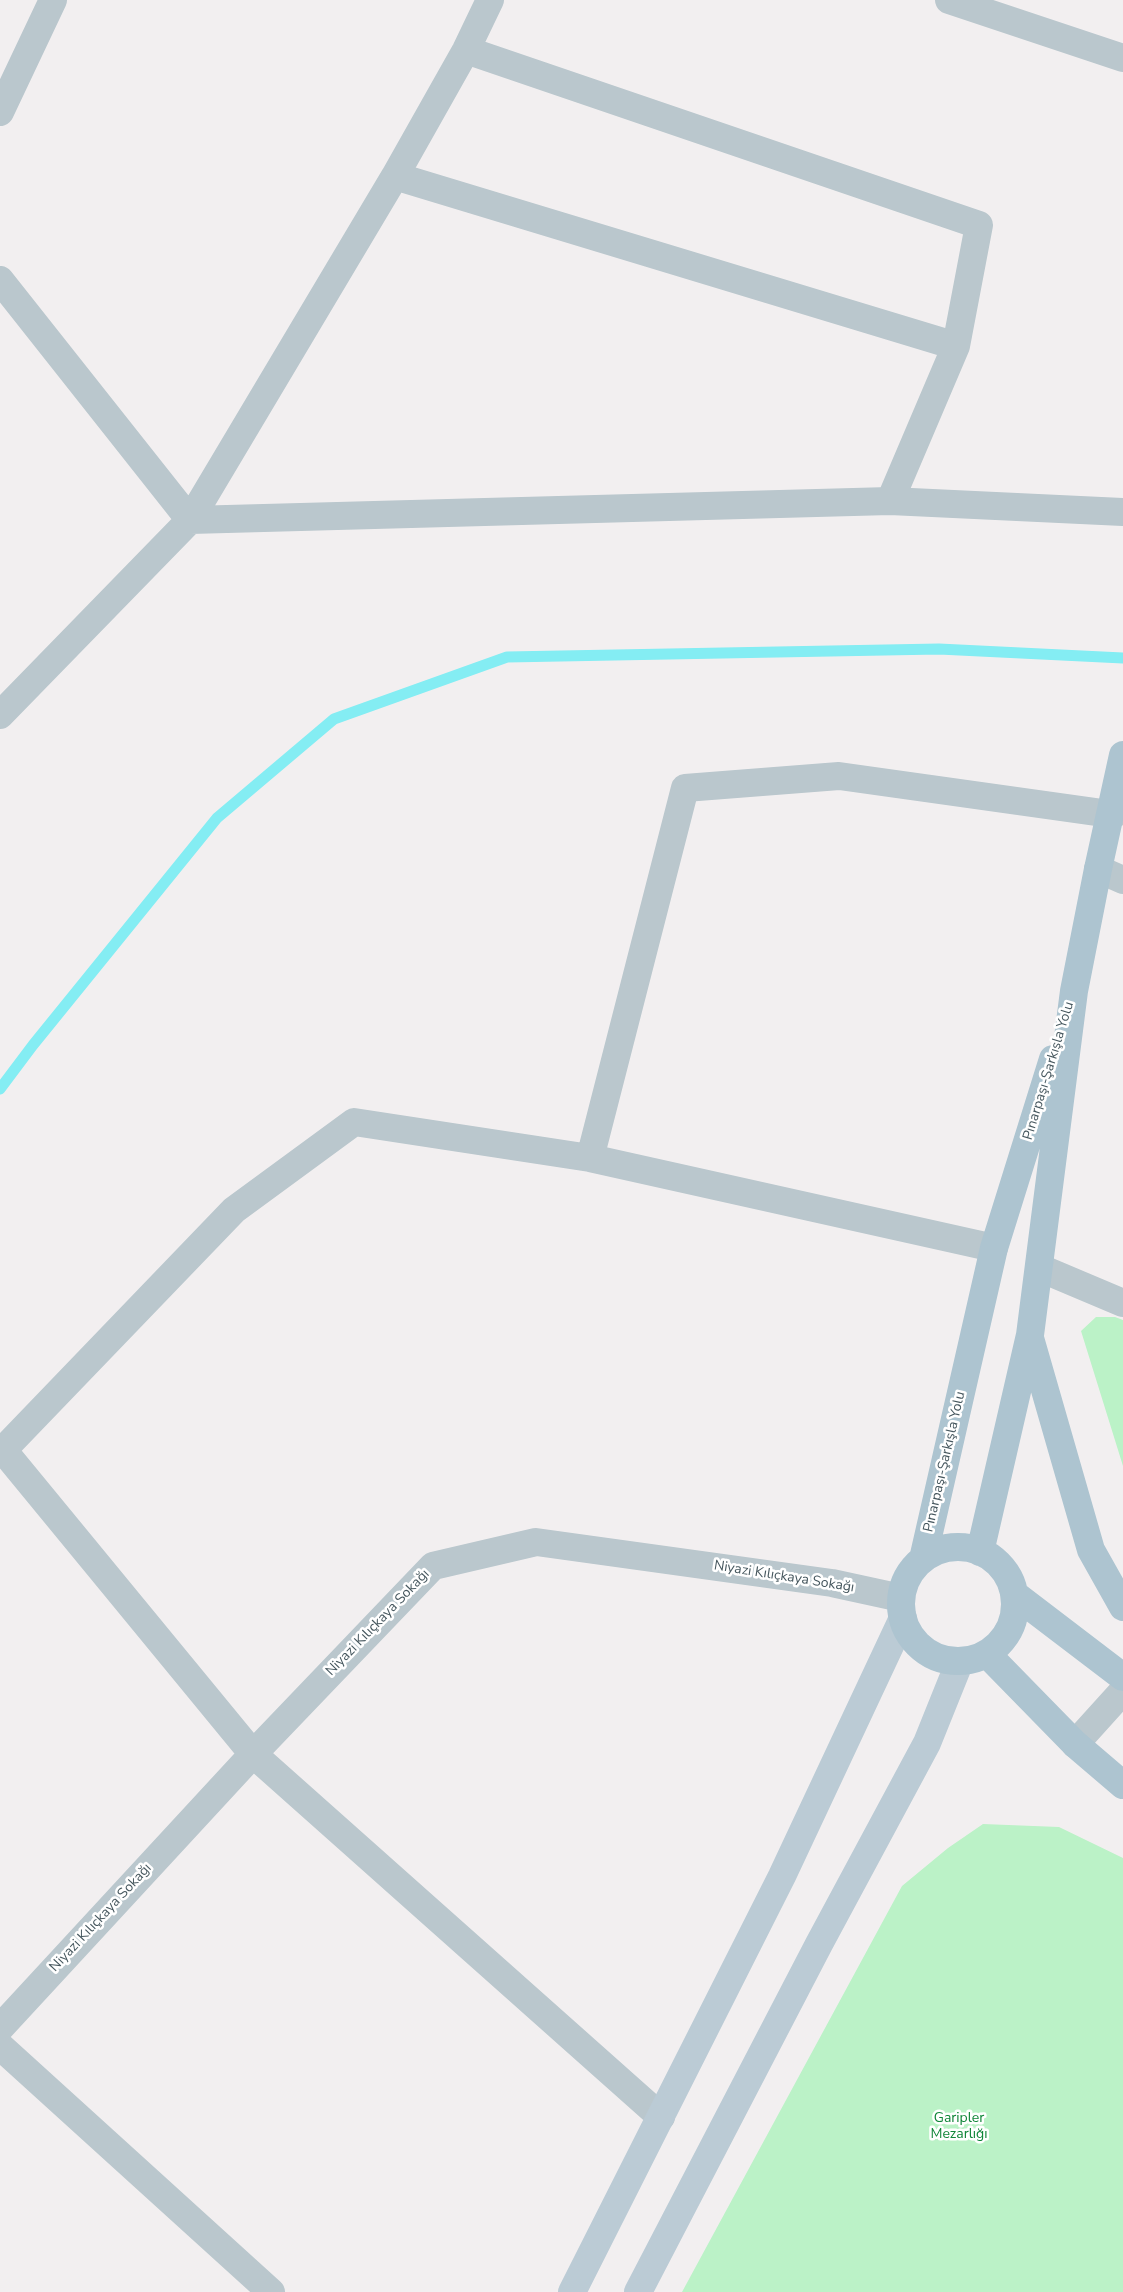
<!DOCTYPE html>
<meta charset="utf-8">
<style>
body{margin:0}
canvas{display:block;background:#f2eff0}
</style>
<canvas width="1123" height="2292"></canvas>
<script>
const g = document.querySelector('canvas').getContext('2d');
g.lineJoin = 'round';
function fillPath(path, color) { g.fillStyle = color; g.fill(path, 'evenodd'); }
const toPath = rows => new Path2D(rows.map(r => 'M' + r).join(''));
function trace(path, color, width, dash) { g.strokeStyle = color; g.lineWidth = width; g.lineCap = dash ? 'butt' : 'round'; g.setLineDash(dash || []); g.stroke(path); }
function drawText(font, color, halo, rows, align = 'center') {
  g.font = font + ' "Nunito Sans",sans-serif'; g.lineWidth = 5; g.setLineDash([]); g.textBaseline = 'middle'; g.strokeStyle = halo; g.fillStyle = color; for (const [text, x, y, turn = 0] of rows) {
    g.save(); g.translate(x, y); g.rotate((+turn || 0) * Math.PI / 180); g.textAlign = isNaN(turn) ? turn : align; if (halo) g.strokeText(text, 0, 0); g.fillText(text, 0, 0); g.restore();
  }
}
const green = toPath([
 [1096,1317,1115,1317,1123,1320,1123,1466,1081,1331],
 [983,1824,1059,1827,1123,1858,1123,2292,682,2292,902,1886,948,1848]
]);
const stream = toPath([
 [0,1089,33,1045,217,818,334,719,507,657,939,649,1123,658]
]);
const street = toPath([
 [949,0,1123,58],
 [466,50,979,225,956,346],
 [0,112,53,0],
 [395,176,956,346,890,501],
 [0,280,190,520],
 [190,520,890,501,1123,512],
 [0,715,190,520,395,176,466,50,490,0],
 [1098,869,1123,880],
 [590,1158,685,788,839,776,1110,814,1123,811],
 [1040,1268,1123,1303],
 [1075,1744,1123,1691],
 [0,2028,253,1754,433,1566,536,1542,832,1583,901,1598],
 [0,2046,271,2292],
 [661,2117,253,1754,3,1450,234,1210,354,1122,590,1158,994,1248]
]);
const secondary = toPath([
 [572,2292,782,1876,903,1618],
 [638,2292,819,1944,927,1743,960,1661]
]);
const primary = toPath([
 [1030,1338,1091,1550,1123,1607],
 '901 1604a57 57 0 1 1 114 0a57 57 0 1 1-114 0Z',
 [980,1552,1030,1335,1074,991,1098,869,1123,755],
 [923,1559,994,1248,1053,1059],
 [1014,1594,1123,1677],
 [987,1654,1075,1744,1123,1785]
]);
const streetNames = [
 ["Pınarpaşı-Şarkışla Yolu",1049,1071,-73],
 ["Pınarpaşı-Şarkışla Yolu",945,1462,-77],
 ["Niyazi Kılıçkaya Sokağı",784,1577,9],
 ["Niyazi Kılıçkaya Sokağı",378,1623,-46],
 ["Niyazi Kılıçkaya Sokağı",101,1918,-47]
];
const parkNames = [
 ["Garipler",959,2119],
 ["Mezarlığı",959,2135]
];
fillPath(green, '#bbf2c7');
trace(stream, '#84edf3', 11);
trace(street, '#bac7cd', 28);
trace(secondary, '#bbcbd5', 28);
trace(primary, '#adc4d0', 28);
drawText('14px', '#46575e', '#fff', streetNames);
drawText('14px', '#108638', '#fff', parkNames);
</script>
